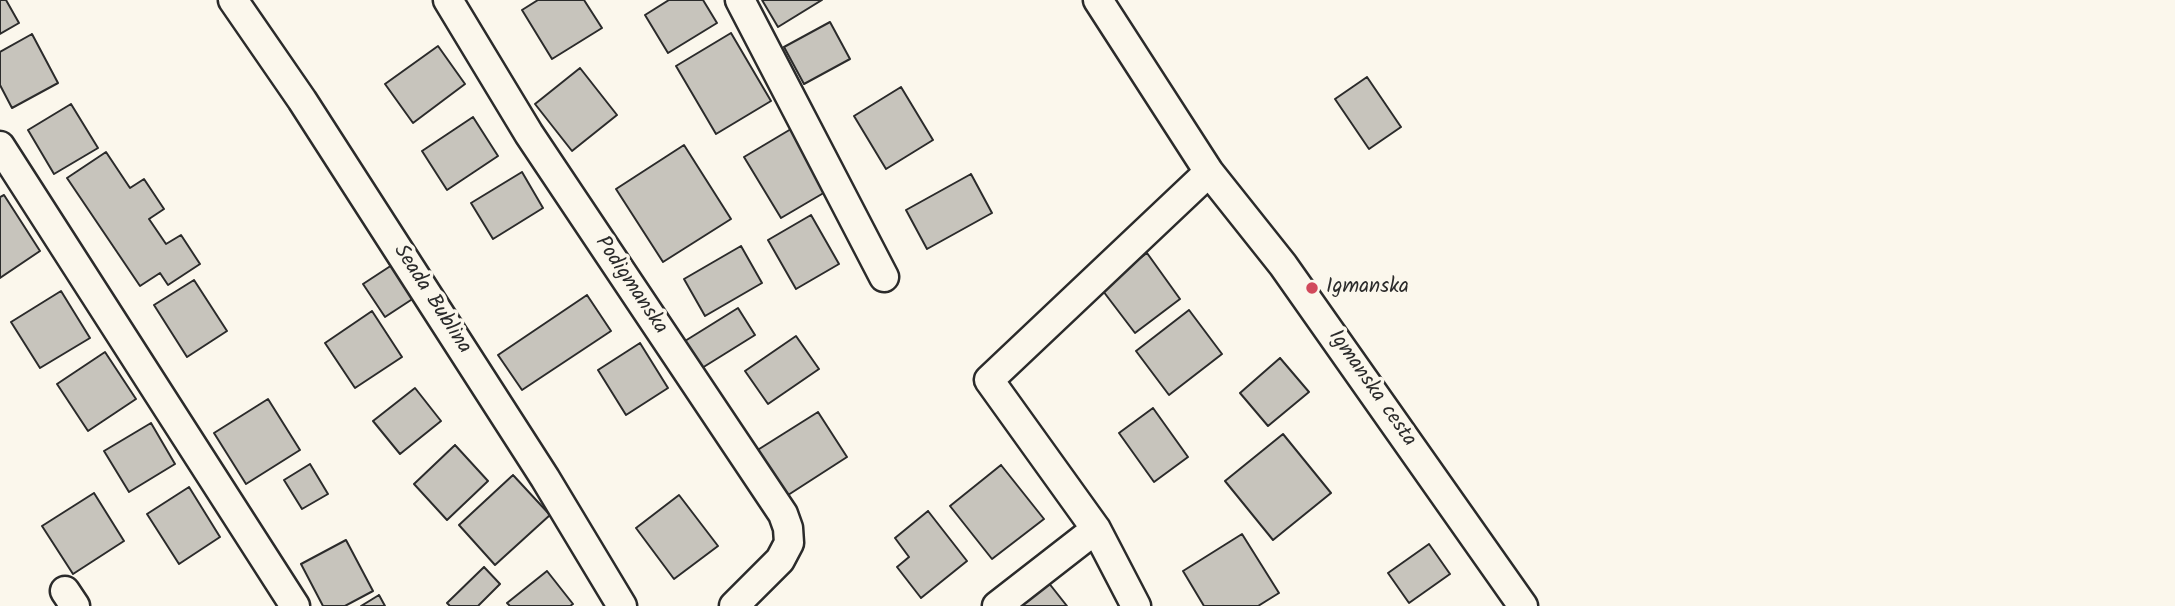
<!DOCTYPE html>
<style>
body{margin:0}
canvas{display:block;background:#fbf7ec}
</style>
<canvas width="2175" height="606"></canvas>
<script>
const g = document.querySelector('canvas').getContext('2d');
g.lineJoin = 'round';
function fillPath(path, color) { g.fillStyle = color; g.fill(path, 'evenodd'); }
const toPath = rows => new Path2D(rows.map(r => 'M' + r).join(''));
function trace(path, color, width, dash) { g.strokeStyle = color; g.lineWidth = width; g.lineCap = dash ? 'butt' : 'round'; g.setLineDash(dash || []); g.stroke(path); }
function drawText(font, color, halo, rows, align = 'center') {
  g.font = font + ' Kalam,sans-serif'; g.lineWidth = 7; g.setLineDash([]); g.textBaseline = 'middle'; g.strokeStyle = halo; g.fillStyle = color; for (const [text, x, y, turn = 0] of rows) {
    g.save(); g.translate(x, y); g.rotate((+turn || 0) * Math.PI / 180); g.textAlign = isNaN(turn) ? turn : align; if (halo) g.strokeText(text, 0, 0); g.fillText(text, 0, 0); g.restore();
  }
}
const building = toPath([
 [0,0,6,0,19,23,0,34,0,0],
 [538,0,584,0,602,28,552,59,522,10,538,0],
 [669,0,703,0,717,23,668,53,645,15,669,0],
 [762,0,822,0,778,27,762,0],
 [830,22,850,59,804,84,784,47,830,22],
 [731,33,771,101,716,134,676,66,731,33],
 [32,34,58,83,12,108,0,85,0,52,32,34],
 [438,46,465,84,413,123,385,84,438,46],
 [580,68,617,115,572,151,535,104,580,68],
 [1367,77,1401,127,1369,149,1335,99,1367,77],
 [901,87,933,140,886,169,854,116,901,87],
 [71,104,98,148,54,174,28,130,71,104],
 [473,117,498,156,447,190,422,151,473,117],
 [791,129,827,191,781,218,744,157,791,129],
 [684,145,731,219,663,262,616,189,684,145],
 [106,152,130,188,144,179,164,209,149,219,166,244,181,235,200,264,168,285,160,273,140,286,67,178,106,152],
 [522,172,543,208,493,239,471,203,522,172],
 [971,174,992,213,927,249,906,210,971,174],
 [4,195,40,251,0,278,0,197,4,195],
 [811,215,839,264,796,289,768,240,811,215],
 [741,246,762,283,705,316,684,279,741,246],
 [1147,253,1180,299,1135,333,1100,287,1147,253],
 [392,265,414,298,385,317,363,284,392,265],
 [194,280,227,331,187,357,154,305,194,280],
 [61,291,90,338,40,368,11,322,61,291],
 [587,295,611,331,522,390,498,355,587,295],
 [738,308,755,335,702,368,685,341,738,308],
 [1189,310,1222,354,1169,395,1136,351,1189,310],
 [372,311,402,357,355,388,325,343,372,311],
 [796,336,819,369,768,404,745,371,796,336],
 [640,343,668,388,626,415,598,370,640,343],
 [105,352,136,399,88,431,57,384,105,352],
 [1280,358,1309,392,1268,426,1240,393,1280,358],
 [415,388,441,421,400,454,373,421,415,388],
 [268,399,300,450,246,484,214,433,268,399],
 [1153,408,1188,457,1154,482,1119,433,1153,408],
 [818,412,847,457,785,497,756,451,818,412],
 [151,423,175,464,129,492,104,451,151,423],
 [1283,434,1331,493,1273,540,1225,481,1283,434],
 [455,445,488,481,447,520,414,484,455,445],
 [310,464,328,494,302,509,284,480,310,464],
 [1001,465,1044,519,992,559,950,506,1001,465],
 [513,475,550,515,495,565,459,525,513,475],
 [189,487,220,537,179,564,147,514,189,487],
 [94,493,124,541,73,574,42,526,94,493],
 [679,495,718,546,674,579,636,528,679,495],
 [928,511,967,561,921,598,897,567,909,557,895,538,928,511],
 [1242,534,1279,593,1258,606,1204,606,1183,571,1242,534],
 [346,540,373,591,345,606,323,606,301,564,346,540],
 [1429,544,1450,574,1409,603,1388,573,1429,544],
 [484,567,500,584,478,606,450,606,447,603,484,567],
 [547,571,573,604,570,606,510,606,507,603,547,571],
 [1048,582,1067,606,1015,606,1048,582],
 [379,595,385,606,361,606,379,595]
]);
const street = toPath([
 [233,0,302,100,545,478,622,606],
 [448,0,529,134,783,514,788,528,789,543,780,560,734,606],
 [740,0,884,277],
 [1098,0,1209,172,1283,265,1523,606],
 [0,146,295,606],
 [65,591,75,606],
 [997,606,1096,529],
 [1136,606,1096,529,989,380,1209,172]
]);
const markers = [
 [1312,288,7,"#d1495b"]
];
const streetNames = [
 ["Podigmanska",630,286,56],
 ["Seada Bublina",431,300,57],
 ["Igmanska cesta",1371,389,55]
];
const poiNames = [
 ["Igmanska",1326,288]
];
fillPath(building, '#c7c4bc');
trace(building, '#2b2b2b', 2);
trace(street, '#2b2b2b', 33);
trace(street, '#fbf7ec', 28);
for (const [x, y, r, color] of markers) { const dot = new Path2D(); dot.arc(x, y, r, 0, 2 * Math.PI); g.fillStyle = color; g.fill(dot); trace(dot, '#fbf7ec', 2.5); }
drawText('21px', '#2b2b2b', '#fbf7ec', streetNames);
drawText('21px', '#2b2b2b', '#fbf7ec', poiNames, 'left');
</script>
